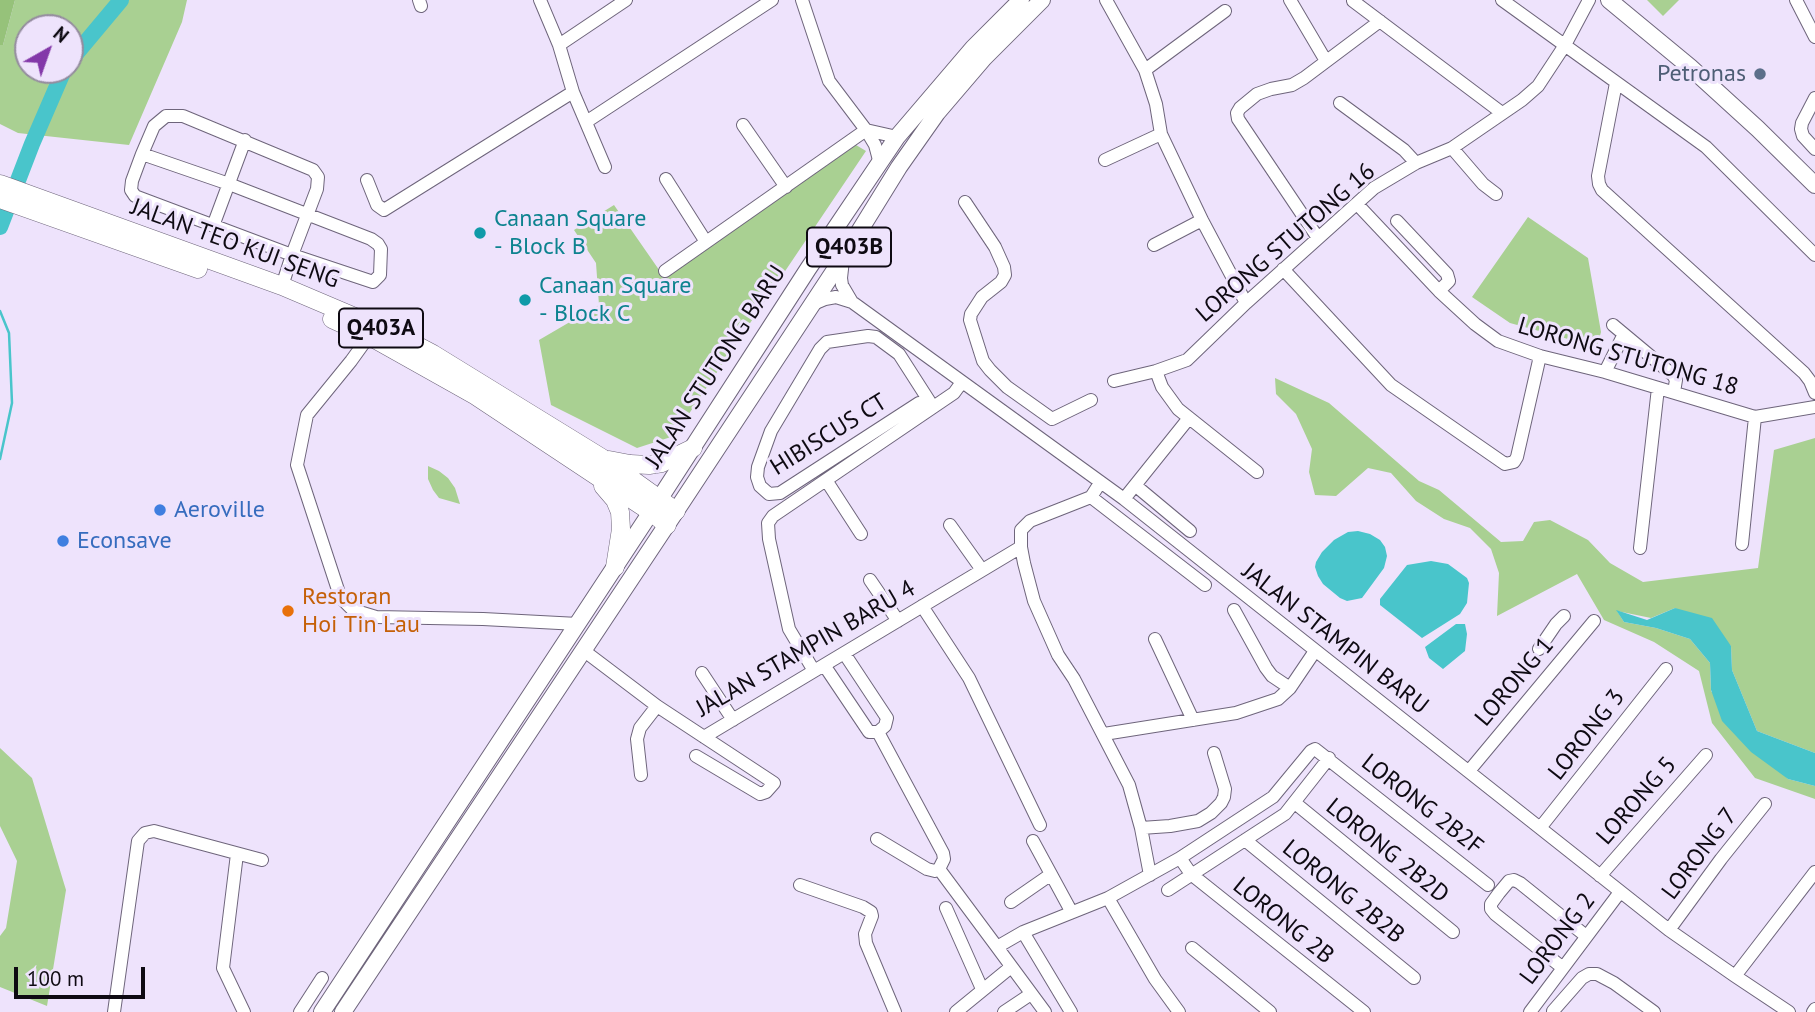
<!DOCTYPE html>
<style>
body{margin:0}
#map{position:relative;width:1815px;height:1012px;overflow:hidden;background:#eee3fc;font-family:"PT Sans",sans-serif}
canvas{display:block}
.north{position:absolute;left:14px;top:14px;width:70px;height:70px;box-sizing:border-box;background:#eee3fc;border:2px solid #948c9e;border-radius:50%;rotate:40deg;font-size:19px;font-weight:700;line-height:28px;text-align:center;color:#0e0a12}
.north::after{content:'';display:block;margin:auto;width:24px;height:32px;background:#8338a9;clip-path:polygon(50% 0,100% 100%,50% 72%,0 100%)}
.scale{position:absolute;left:14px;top:967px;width:131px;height:32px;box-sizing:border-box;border:4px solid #0e0a12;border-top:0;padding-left:9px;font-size:21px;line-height:24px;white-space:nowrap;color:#0e0a12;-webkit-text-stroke:5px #eee3fc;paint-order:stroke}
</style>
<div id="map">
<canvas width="1815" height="1012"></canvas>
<div class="north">N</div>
<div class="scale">100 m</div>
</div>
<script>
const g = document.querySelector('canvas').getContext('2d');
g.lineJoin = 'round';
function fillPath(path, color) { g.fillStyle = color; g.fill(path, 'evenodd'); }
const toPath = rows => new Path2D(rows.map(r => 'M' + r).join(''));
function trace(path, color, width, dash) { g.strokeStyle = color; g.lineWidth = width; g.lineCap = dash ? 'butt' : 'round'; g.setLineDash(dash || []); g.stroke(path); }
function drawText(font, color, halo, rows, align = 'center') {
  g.font = font + ' "PT Sans",sans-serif'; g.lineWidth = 6; g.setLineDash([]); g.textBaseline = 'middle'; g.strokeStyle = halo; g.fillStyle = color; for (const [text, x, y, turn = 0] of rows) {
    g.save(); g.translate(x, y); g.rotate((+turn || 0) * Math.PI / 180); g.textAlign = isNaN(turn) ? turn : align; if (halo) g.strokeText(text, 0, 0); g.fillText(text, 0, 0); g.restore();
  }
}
const green = toPath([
 [15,0,187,0,182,22,129,145,18,133,0,124,0,45,3,45],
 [28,28,70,28,70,70,28,70],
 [1647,0,1679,0,1663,16],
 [856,145,866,151,674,436,637,448,551,405,539,340,599,305,596,263,574,230,614,205,664,277],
 [1528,217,1588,258,1601,332,1597,347,1510,323,1472,297],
 [1275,378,1329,403,1419,481,1439,490,1501,542,1523,541,1534,522,1550,520,1588,540,1610,563,1643,582,1758,568,1774,450,1815,438,1815,753,1757,731,1732,670,1731,646,1675,608,1651,618,1617,611,1624,622,1656,628,1690,639,1710,663,1711,691,1788,779,1815,786,1815,799,1755,778,1712,723,1699,671,1654,642,1604,620,1577,574,1497,616,1499,573,1491,549,1470,528,1444,519,1416,501,1391,473,1368,468,1336,496,1315,495,1309,472,1312,449,1296,414,1276,394],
 [428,466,439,471,448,478,455,488,460,504,439,498,433,490,428,479],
 [0,748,32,778,66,890,47,1006,0,987,0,936,6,928,17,861,0,826]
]);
const forest = toPath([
 [0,0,15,0,3,45,0,45]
]);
const water = toPath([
 [1358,531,1370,534,1380,540,1385,547,1387,556,1384,568,1362,598,1347,601,1340,598,1323,584,1318,576,1315,567,1316,562,1322,552,1334,540,1348,532],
 [1431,561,1448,564,1467,578,1469,583,1467,603,1460,614,1422,638,1380,605,1380,599,1407,565],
 [1675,608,1712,618,1731,646,1732,670,1757,731,1815,753,1815,786,1788,779,1751,752,1722,721,1711,690,1710,663,1690,639,1656,628,1624,622,1616,610,1647,620],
 [1456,624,1465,624,1467,634,1465,651,1443,669,1429,658,1425,647]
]);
const stream = toPath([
 [0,311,9,333,12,403,0,459]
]);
const river = toPath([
 [70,61,121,0],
 [0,227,32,144,64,70]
]);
const minor = toPath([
 [419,0,421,6],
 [802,0,829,81,866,130,875,145,879,160,878,166],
 [1106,0,1145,70,1156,104,1161,134,1202,220,1246,303],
 [1290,0,1326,61],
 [1502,0,1706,147,1815,255],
 [1796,0,1815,37],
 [1353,1,1502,113],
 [559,45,626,0],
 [1145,70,1225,11],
 [1616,83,1598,176,1599,184,1602,190,1804,373,1810,381,1815,393],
 [573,92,605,167],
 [1815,98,1802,123,1801,129,1803,136,1815,149],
 [1340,103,1404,150,1416,163],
 [166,116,183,116,313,170,318,177,317,189,292,255,135,196,131,190,132,181,142,154,154,126,166,116],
 [586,122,772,0],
 [743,125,786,187],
 [866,130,897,137],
 [1452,148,1483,184,1496,194],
 [142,154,229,184,371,239,378,244,381,249,380,275,373,282,292,255,282,286],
 [1105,160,1161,134],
 [666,179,706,242],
 [367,180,377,205,384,210,573,92,559,45,540,0],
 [965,202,995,247,1004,267,1005,275,1001,282,982,297,971,314,970,320,983,361,990,370,1007,387,1052,419,1091,400],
 [1357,204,1439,291,1475,324,1498,341,1540,356,1605,372,1755,417,1815,407],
 [1397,221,1447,274,1449,281,1439,291],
 [213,226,245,140],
 [1318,238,1238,119,1237,113,1240,108,1257,94,1271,89,1292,85,1304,78,1380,21],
 [1154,245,1202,220],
 [843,260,841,278,842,285,852,302,1124,499,1669,930,1735,976,1789,1012],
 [1283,269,1391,385,1505,464,1514,462,1517,457,1540,356],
 [665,271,866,130],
 [811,305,825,299,836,297,852,302],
 [1613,325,1673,375,1676,380,1674,392],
 [369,336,351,361,307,415,297,465,339,593,344,601,353,610,376,617,483,619,578,624],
 [1156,371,1162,387,1178,409,1257,472],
 [1605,372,1624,334],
 [1114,381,1156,371,1187,360,1246,303,1374,188,1416,163,1452,148,1522,100,1538,86,1565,45,1589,0],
 [928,410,923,403,919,403,780,493,769,494,760,486,757,477,758,467,771,431,820,349,827,342,868,336,876,337,899,354,933,407],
 [826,480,861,534],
 [1100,483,1091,497,1030,521,1021,530,1021,547,1024,563,1034,601,1058,655,1074,679,1129,785,1141,828,1150,875],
 [1136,486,1190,531],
 [1091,497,1205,585],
 [1124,499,1189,418],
 [950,525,982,570],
 [1742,544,1755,417],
 [1640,548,1658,388],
 [870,580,898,621],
 [922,606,969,678,1040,825],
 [1234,610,1266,668,1272,676,1290,688],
 [1155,639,1193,720],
 [1539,649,1556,624,1564,616],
 [583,650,657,706,774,783,766,792,760,794,696,756],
 [824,665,869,732,878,732,885,726,887,718,844,653],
 [814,671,789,629,769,539,768,523,773,516,954,393,962,382],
 [702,673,733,720],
 [878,732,943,853,944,859,939,869],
 [1104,734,1236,713,1278,699,1290,688,1315,651],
 [704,737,1021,547],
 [1469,771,1594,621],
 [641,775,637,739,640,728,657,706],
 [1295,803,1453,932],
 [1141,828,1170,826,1198,821,1211,813,1221,803,1224,797,1225,789,1214,753],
 [1540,828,1666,669],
 [877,839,927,869,935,871,939,869],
 [1245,840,1414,978],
 [1033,841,1071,911],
 [237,854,223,968,244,1012],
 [1180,858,1191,874,1364,1012],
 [939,869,997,947],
 [1600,876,1706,755],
 [800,885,863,907,871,912,872,916,865,934,866,943,895,1012],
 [1168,890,1285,814,1329,758],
 [1108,898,1155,979,1179,1012],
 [1011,902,1050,875],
 [946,908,982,989],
 [1669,930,1721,859,1765,804],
 [1023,932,1071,1012],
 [1192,948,1270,1012],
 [1563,968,1495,914,1491,909,1491,904,1499,893,1509,881,1514,880,1520,883,1586,936],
 [1735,976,1815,872],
 [1553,1011,1582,978,1589,974,1597,974,1614,983,1654,1012],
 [114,1012,138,841,145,833,154,831,262,860],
 [300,1012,322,978],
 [956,1012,1011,967],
 [1004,1012,1031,994],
 [1045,1012,997,947,1023,932,1108,898,1180,858,1273,797,1311,751,1315,749,1488,885],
 [1530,1012,1620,892],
 [1813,1012,1815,1009]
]);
const major = toPath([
 [1609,0,1690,67,1758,129,1815,185],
 [322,1012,651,512,808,269,897,137,973,48,1021,0],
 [343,1012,676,511,844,256,899,167,937,113,984,58,1042,0]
]);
const highway = toPath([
 [0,184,282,286,395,334,433,354,602,458,676,511],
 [0,199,198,269],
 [332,319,369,336,476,396,651,512,667,525],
 [609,460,630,464,649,465,662,463,693,448],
 [603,486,615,500,620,512,621,529,615,567]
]);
const markers = [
 [1760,74,7,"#5c6f8a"],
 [480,233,7,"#0f9aa8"],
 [525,300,7,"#0f9aa8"],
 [160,510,7,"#3f7fe0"],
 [63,541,7,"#3f7fe0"],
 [288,611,7,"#e8710a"]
];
const shields = [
 [849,247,84],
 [381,328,84]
];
const shieldNames = [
 ["Q403B",849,247],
 ["Q403A",381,328]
];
const serviceNames = [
 ["Petronas",1746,74]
];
const cultureNames = [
 ["Canaan Square",494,219],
 ["- Block B",494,247],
 ["Canaan Square",539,286],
 ["- Block C",539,314]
];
const streetNames = [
 ["LORONG STUTONG 16",1286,243,-41],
 ["JALAN TEO KUI SENG",235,244,20],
 ["LORONG STUTONG 18",1628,357,16],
 ["JALAN STUTONG BARU",716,367,-57],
 ["HIBISCUS CT",829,435,-32],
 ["JALAN STAMPIN BARU",1335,639,38],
 ["JALAN STAMPIN BARU 4",806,649,-30],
 ["LORONG 1",1515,682,-50],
 ["LORONG 3",1587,735,-52],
 ["LORONG 5",1637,801,-49],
 ["LORONG 2B2F",1422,805,38],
 ["LORONG 2B2D",1387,851,39],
 ["LORONG 7",1700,854,-53],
 ["LORONG 2B2B",1343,892,39],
 ["LORONG 2B",1283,921,39],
 ["LORONG 2",1558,939,-53]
];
const shopNames = [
 ["Aeroville",174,510],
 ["Econsave",77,541]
];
const foodNames = [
 ["Restoran",302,597],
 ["Hoi Tin Lau",302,625]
];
fillPath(green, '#a9d092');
fillPath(forest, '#96c27a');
fillPath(water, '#49c5cb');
trace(stream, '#49c5cb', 2.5);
trace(river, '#49c5cb', 16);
trace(minor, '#6e657b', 14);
trace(major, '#6e657b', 18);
trace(highway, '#6e657b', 19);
trace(minor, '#fff', 12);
trace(major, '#fff', 16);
trace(highway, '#fff', 18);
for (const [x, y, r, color] of markers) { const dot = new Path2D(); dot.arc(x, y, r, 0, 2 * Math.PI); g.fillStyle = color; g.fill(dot); trace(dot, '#eee3fc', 2.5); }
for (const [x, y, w] of shields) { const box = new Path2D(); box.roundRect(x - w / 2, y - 19.5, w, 39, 5); g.fillStyle = '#eee3fc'; g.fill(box); trace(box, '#0e0a12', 2); }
drawText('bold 23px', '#0e0a12', null, shieldNames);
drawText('24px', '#4e5e75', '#eee3fc', serviceNames, 'right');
drawText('24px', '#0d838f', '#eee3fc', cultureNames, 'left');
drawText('24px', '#0e0a12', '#eee3fc', streetNames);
drawText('24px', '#366cbe', '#eee3fc', shopNames, 'left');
drawText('24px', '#c56008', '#eee3fc', foodNames, 'left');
</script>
